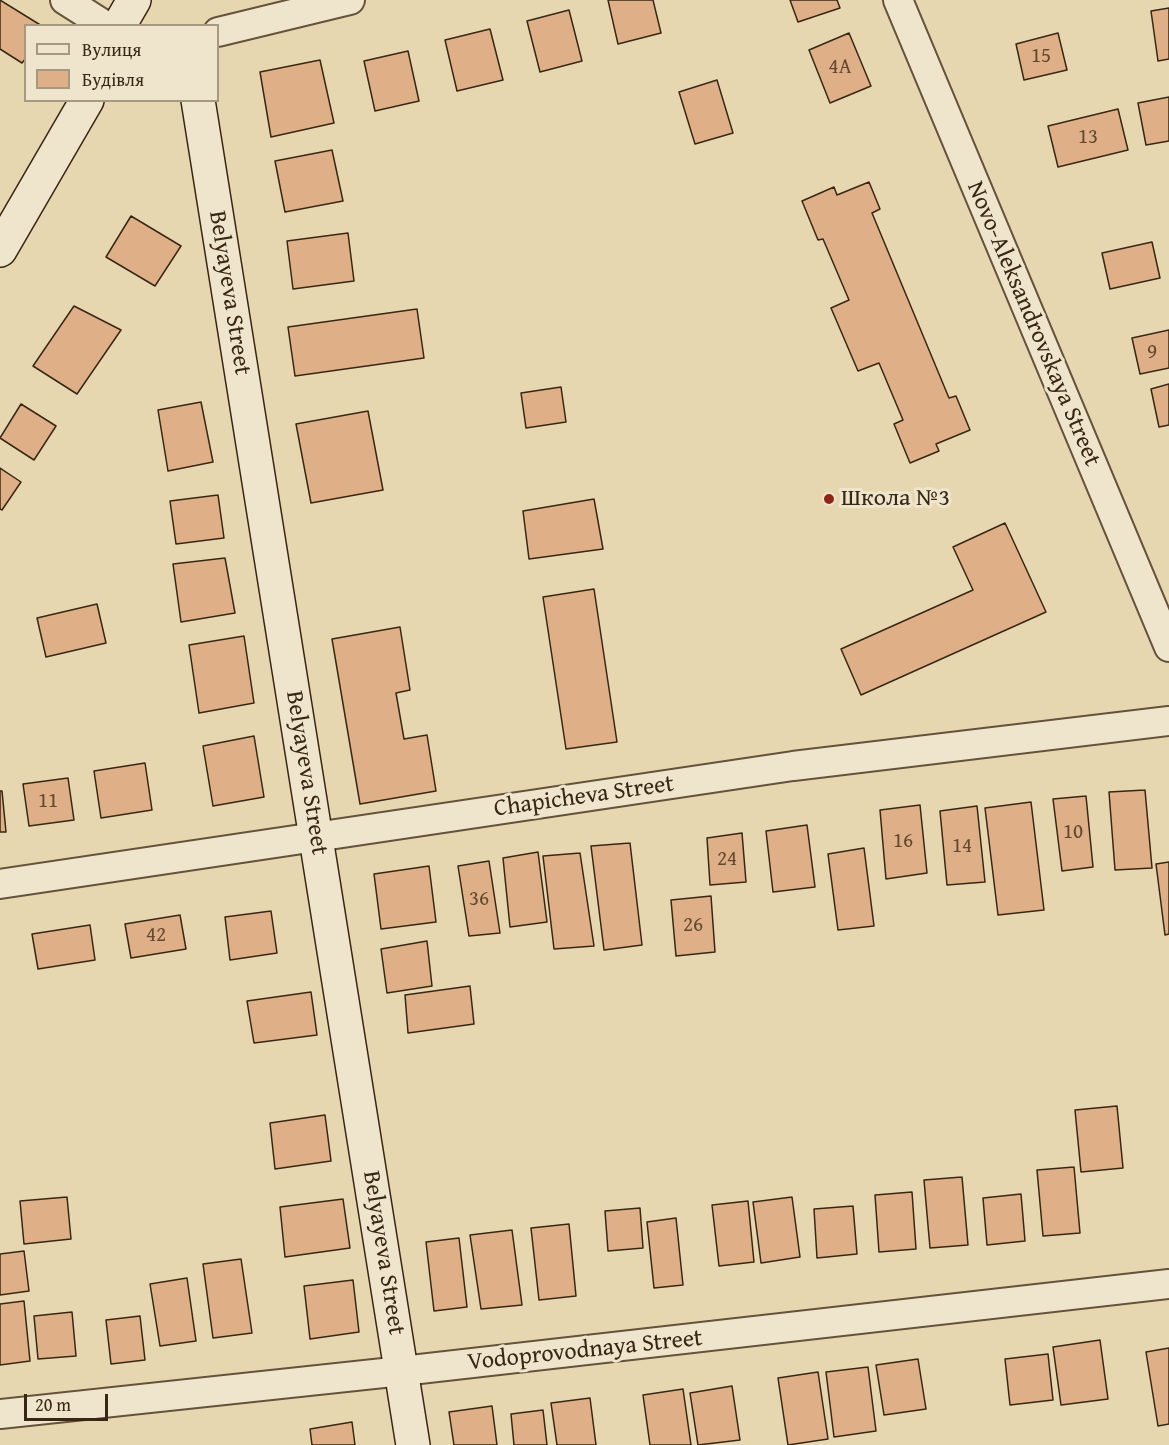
<!DOCTYPE html>
<meta charset="utf-8">
<style>
body{margin:0}
#map{position:relative;width:1169px;height:1445px;overflow:hidden;background:#e7d7b1;font-family:"Gentium Book Plus",serif}
canvas{display:block}
.legend{position:absolute;left:24px;top:24px;width:195px;height:78px;box-sizing:border-box;background:#efe5cc;border:2px solid #a69982;margin:0;padding:8px 10px;list-style:none;font-size:18px;color:#382713}
.legend li{display:flex;align-items:center;gap:12px;height:30px}
.legend b{width:30px;border:2px solid #a69982}
.scale{position:absolute;left:24px;top:1394px;width:84px;height:27px;box-sizing:border-box;border:3px solid #382713;border-top:0;padding-left:8px;font-size:18px;line-height:21px;white-space:nowrap;color:#382713;-webkit-text-stroke:4px #efe5cc;paint-order:stroke}
</style>
<div id="map">
<canvas width="1169" height="1445"></canvas>
<ul class="legend">
<li><b style="height:8px;background:#efe5cc"></b>Вулиця</li>
<li><b style="height:16px;background:#dfb087"></b>Будівля</li>
</ul>
<div class="scale">20 m</div>
</div>
<script>
const g = document.querySelector('canvas').getContext('2d');
g.lineJoin = 'round';
function fillPath(path, color) { g.fillStyle = color; g.fill(path, 'evenodd'); }
const toPath = rows => new Path2D(rows.map(r => 'M' + r).join(''));
function trace(path, color, width, dash) { g.strokeStyle = color; g.lineWidth = width; g.lineCap = dash ? 'butt' : 'round'; g.setLineDash(dash || []); g.stroke(path); }
function drawText(font, color, halo, rows, align = 'center') {
  g.font = font + ' "Gentium Book Plus",serif'; g.lineWidth = 6; g.setLineDash([]); g.textBaseline = 'middle'; g.strokeStyle = halo; g.fillStyle = color; for (const [text, x, y, turn = 0] of rows) {
    g.save(); g.translate(x, y); g.rotate((+turn || 0) * Math.PI / 180); g.textAlign = isNaN(turn) ? turn : align; if (halo) g.strokeText(text, 0, 0); g.fillText(text, 0, 0); g.restore();
  }
}
const building = toPath([
 [0,0,42,26,26,26,26,58,22,63,0,49,0,0],
 [608,0,653,0,661,33,618,44,608,0],
 [790,0,837,0,840,8,798,22,790,0],
 [1169,8,1169,59,1158,61,1151,11,1169,8],
 [569,10,582,61,540,72,527,21,569,10],
 [490,29,503,80,457,91,445,40,490,29],
 [849,33,871,86,830,103,809,50,849,33],
 [1058,33,1067,70,1024,80,1016,44,1058,33],
 [408,51,419,101,375,111,364,61,408,51],
 [320,60,334,123,271,137,260,72,320,60],
 [717,80,733,133,695,144,679,92,717,80],
 [1169,97,1169,141,1146,145,1138,103,1169,97],
 [1118,109,1128,150,1058,167,1048,126,1118,109],
 [332,150,343,201,285,212,275,161,332,150],
 [869,182,880,209,872,213,949,398,956,396,970,430,936,444,939,451,910,463,894,424,903,420,879,363,858,371,831,308,849,300,823,239,818,240,802,201,834,187,837,195,869,182],
 [131,216,181,246,155,286,106,257,131,216],
 [348,233,354,281,293,289,287,241,348,233],
 [1152,242,1160,278,1110,289,1102,253,1152,242],
 [74,306,121,330,77,394,33,366,74,306],
 [417,309,424,358,295,376,288,327,417,309],
 [1169,330,1169,368,1140,374,1132,338,1169,330],
 [1169,384,1169,425,1159,427,1151,389,1169,384],
 [561,387,566,422,526,428,521,393,561,387],
 [201,402,213,462,168,471,158,410,201,402],
 [21,404,56,426,34,460,0,438,21,404],
 [368,411,383,490,311,503,296,424,368,411],
 [0,468,21,482,2,510,0,509,0,468],
 [218,495,224,538,176,544,170,501,218,495],
 [594,499,603,549,529,559,523,511,594,499],
 [1005,523,1046,612,861,695,841,649,973,590,953,547,1005,523],
 [225,558,235,613,181,622,173,564,225,558],
 [594,589,617,742,566,749,543,597,594,589],
 [97,604,106,643,46,657,37,618,97,604],
 [400,627,410,690,396,693,404,739,427,735,436,791,360,804,332,639,400,627],
 [244,636,254,703,199,713,189,645,244,636],
 [254,736,264,797,213,806,203,746,254,736],
 [145,763,152,810,101,818,94,771,145,763],
 [68,778,74,820,29,826,23,784,68,778],
 [1145,790,1152,868,1115,870,1109,792,1145,790],
 [0,791,2,791,6,832,0,832,0,791],
 [1086,796,1093,867,1062,871,1053,799,1086,796],
 [1031,802,1044,910,998,915,985,808,1031,802],
 [920,805,927,873,886,879,880,810,920,805],
 [977,806,985,882,947,885,940,811,977,806],
 [807,825,815,887,773,892,766,831,807,825],
 [742,833,746,882,710,885,707,838,742,833],
 [630,843,642,945,604,950,591,846,630,843],
 [864,848,874,926,838,930,828,854,864,848],
 [538,852,547,922,510,927,503,858,538,852],
 [580,853,594,946,554,949,543,856,580,853],
 [489,861,500,933,469,936,458,866,489,861],
 [1169,862,1169,934,1165,935,1156,864,1169,862],
 [429,866,436,922,381,929,374,874,429,866],
 [711,896,715,952,676,956,671,900,711,896],
 [271,911,277,953,230,960,225,917,271,911],
 [180,915,186,949,131,958,125,924,180,915],
 [90,925,95,960,38,969,32,934,90,925],
 [427,941,432,986,387,993,381,949,427,941],
 [470,986,474,1024,408,1033,405,995,470,986],
 [311,992,317,1035,254,1043,247,1001,311,992],
 [1117,1106,1123,1168,1081,1172,1075,1110,1117,1106],
 [325,1115,331,1161,275,1169,270,1123,325,1115],
 [1074,1167,1080,1233,1043,1236,1037,1170,1074,1167],
 [962,1177,968,1245,930,1248,924,1180,962,1177],
 [912,1192,916,1249,879,1252,875,1195,912,1192],
 [1021,1194,1025,1241,987,1245,983,1198,1021,1194],
 [67,1197,71,1239,24,1244,20,1201,67,1197],
 [792,1197,800,1257,761,1263,753,1202,792,1197],
 [343,1199,350,1248,285,1257,280,1207,343,1199],
 [748,1201,754,1262,719,1266,712,1205,748,1201],
 [853,1206,857,1254,817,1258,814,1209,853,1206],
 [640,1208,643,1248,608,1251,605,1211,640,1208],
 [676,1218,683,1285,654,1288,647,1222,676,1218],
 [569,1224,576,1296,539,1300,531,1228,569,1224],
 [512,1230,522,1305,481,1309,470,1235,512,1230],
 [459,1238,467,1307,434,1311,426,1242,459,1238],
 [24,1251,29,1291,0,1295,0,1254,24,1251],
 [241,1259,252,1333,213,1338,203,1264,241,1259],
 [187,1278,196,1341,160,1346,150,1284,187,1278],
 [353,1280,359,1332,310,1339,304,1286,353,1280],
 [24,1301,30,1361,0,1365,0,1304,24,1301],
 [72,1312,76,1356,38,1359,34,1316,72,1312],
 [140,1316,145,1360,111,1364,106,1320,140,1316],
 [1100,1340,1108,1399,1061,1405,1053,1347,1100,1340],
 [1169,1348,1169,1424,1158,1426,1146,1352,1169,1348],
 [1048,1354,1053,1400,1010,1405,1005,1359,1048,1354],
 [918,1359,926,1409,884,1415,876,1365,918,1359],
 [868,1367,876,1431,834,1437,826,1372,868,1367],
 [818,1372,828,1439,788,1445,778,1378,818,1372],
 [732,1386,740,1440,698,1445,690,1393,732,1386],
 [683,1389,691,1445,650,1445,643,1395,683,1389],
 [590,1398,596,1445,557,1445,551,1403,590,1398],
 [492,1406,497,1445,454,1445,449,1412,492,1406],
 [543,1410,547,1445,514,1445,511,1414,543,1410],
 [352,1422,355,1445,312,1445,310,1429,352,1422]
]);
const minor = toPath([
 [65,0,106,26],
 [898,0,1169,647],
 [218,32,350,0],
 [0,884,793,766,1169,721],
 [0,1414,402,1371,1169,1284]
]);
const secondary = toPath([
 [119,26,134,0],
 [198,100,413,1445],
 [0,250,87,100]
]);
const markers = [
 [829,499,6,"#8f2418"]
];
const numberNames = [
 ["15",1041,57],
 ["4А",840,68],
 ["13",1088,138],
 ["9",1152,353],
 ["11",48,802],
 ["10",1073,833],
 ["16",903,842],
 ["14",962,847],
 ["24",727,860],
 ["36",479,900],
 ["26",693,926],
 ["42",156,936]
];
const streetNames = [
 ["Belyayeva Street",229,293,81],
 ["Novo-Aleksandrovskaya Street",1033,324,67],
 ["Belyayeva Street",306,773,81],
 ["Chapicheva Street",584,797,-8],
 ["Belyayeva Street",383,1253,81],
 ["Vodoprovodnaya Street",585,1351,-6]
];
const poiNames = [
 ["Школа №3",841,499]
];
fillPath(building, '#dfb087');
trace(building, '#382713', 1.5);
trace(minor, '#64533a', 32);
trace(secondary, '#382713', 36);
trace(minor, '#efe5cc', 28);
trace(secondary, '#efe5cc', 33);
for (const [x, y, r, color] of markers) { const dot = new Path2D(); dot.arc(x, y, r, 0, 2 * Math.PI); g.fillStyle = color; g.fill(dot); trace(dot, '#efe5cc', 2); }
drawText('21px', '#624930', null, numberNames);
drawText('24px', '#382713', '#efe5cc', streetNames);
drawText('24px', '#382713', '#efe5cc', poiNames, 'left');
</script>
